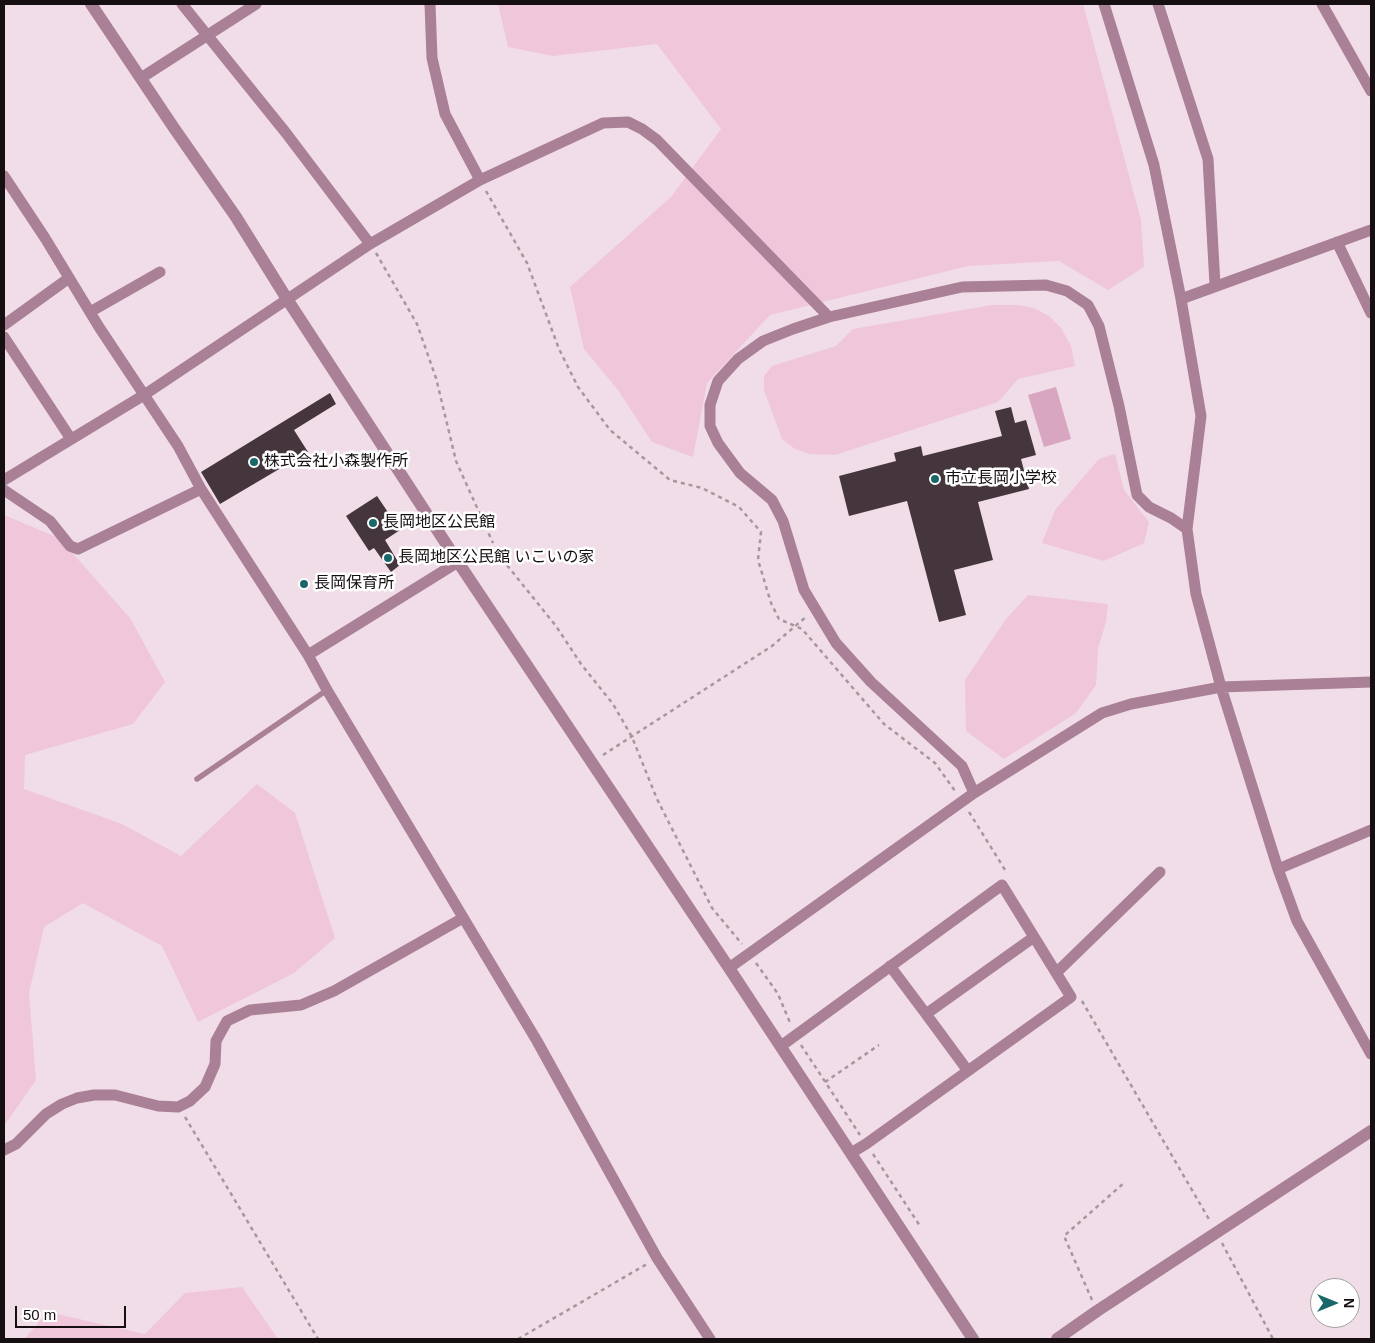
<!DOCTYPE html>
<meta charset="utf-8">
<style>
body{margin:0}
#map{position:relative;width:1375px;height:1343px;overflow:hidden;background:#f1dde7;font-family:Helvetica,sans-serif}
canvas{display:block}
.frame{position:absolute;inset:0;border:5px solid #150f12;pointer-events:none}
.north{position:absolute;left:1310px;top:1278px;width:50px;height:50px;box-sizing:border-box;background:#fff;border:1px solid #a19fa0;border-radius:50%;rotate:90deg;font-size:14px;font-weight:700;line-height:20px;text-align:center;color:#150f12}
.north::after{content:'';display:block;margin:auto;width:18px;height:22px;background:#196768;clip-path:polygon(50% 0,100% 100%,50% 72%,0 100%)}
.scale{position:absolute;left:15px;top:1306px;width:111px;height:22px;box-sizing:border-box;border:2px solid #150f12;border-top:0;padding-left:6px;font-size:15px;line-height:18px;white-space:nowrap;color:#150f12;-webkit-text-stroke:4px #fff;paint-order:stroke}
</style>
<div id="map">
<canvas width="1375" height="1343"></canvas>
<div class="frame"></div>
<div class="north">N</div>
<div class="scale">50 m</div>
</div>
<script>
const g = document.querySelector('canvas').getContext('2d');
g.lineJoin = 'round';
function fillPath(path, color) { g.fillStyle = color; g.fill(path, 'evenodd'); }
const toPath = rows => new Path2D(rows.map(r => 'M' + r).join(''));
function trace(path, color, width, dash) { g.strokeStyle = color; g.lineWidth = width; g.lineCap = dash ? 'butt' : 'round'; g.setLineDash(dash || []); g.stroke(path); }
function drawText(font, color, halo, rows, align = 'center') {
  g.font = font + ' Helvetica,"Noto Sans JP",sans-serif'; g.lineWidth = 5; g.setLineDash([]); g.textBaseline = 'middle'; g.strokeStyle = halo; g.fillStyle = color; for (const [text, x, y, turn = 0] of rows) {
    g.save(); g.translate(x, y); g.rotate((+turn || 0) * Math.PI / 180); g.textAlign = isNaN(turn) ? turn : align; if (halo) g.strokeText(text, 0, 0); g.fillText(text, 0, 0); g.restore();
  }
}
const green = toPath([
 [498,4,1083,4,1141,220,1144,267,1108,290,1059,261,968,266,770,315,707,383,693,457,652,442,618,390,584,349,570,287,671,197,721,129,657,44,553,56,508,47],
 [992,305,1018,305,1034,308,1049,316,1061,328,1071,346,1075,366,1018,379,998,402,835,455,809,454,795,449,782,439,764,390,764,376,772,366,836,346,853,329],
 [1115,454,1124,490,1149,522,1144,543,1104,561,1042,543,1055,510,1099,459],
 [4,515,59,538,130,618,165,682,133,724,25,755,24,789,122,824,181,856,257,784,295,813,335,938,294,973,198,1022,162,946,83,903,44,927,29,993,36,1080,4,1126],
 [1028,595,1108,604,1106,622,1098,648,1096,685,1076,713,1004,759,966,731,965,680,1006,619],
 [242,1287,278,1339,24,1339,48,1312,145,1334,185,1293]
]);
const water = toPath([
 [1056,387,1071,439,1044,447,1028,395]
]);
const building = toPath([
 [330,393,336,404,294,430,308,452,220,504,201,472],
 [1011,407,1015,423,1026,420,1036,455,1021,459,1029,489,978,502,993,560,954,570,966,615,939,622,907,501,849,516,839,476,896,461,894,453,921,446,923,456,1002,436,995,411],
 [377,496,400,530,385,540,400,565,391,572,374,548,369,551,346,516]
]);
const path = toPath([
 [486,191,527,263,559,349,578,387,610,430,670,480,702,488,739,507,761,532,758,560,771,603,779,619,802,629,884,724,935,763,955,791],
 [376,253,417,324,436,378,456,461,493,543],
 [502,559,556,626,581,664,613,704,632,737,657,799,712,908,742,944],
 [603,755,772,646,807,616],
 [969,812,1007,873],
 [756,963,778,994,791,1025],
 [1082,1001,1210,1221],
 [801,1045,860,1135],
 [825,1082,879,1045],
 [185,1117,318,1339],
 [873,1154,920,1226],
 [1222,1243,1273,1339],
 [1092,1300,1064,1236,1125,1182],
 [518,1339,647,1264]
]);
const service = toPath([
 [458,562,497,552],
 [197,779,327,690]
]);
const minor = toPath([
 [182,4,286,133,370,244],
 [430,4,432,58,445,114,480,180],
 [1104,4,1154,165,1181,299,1201,416,1187,529,1196,594,1221,687,1278,869,1297,921,1371,1054],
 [1158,4,1208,159,1215,285],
 [1322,4,1371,91],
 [141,78,256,4],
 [4,176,45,238,99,327,178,446,201,489,308,655,327,690,537,1041,657,1258,710,1339],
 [1337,242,1371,313],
 [1181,299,1371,230],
 [90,312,160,272],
 [4,325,69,278],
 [4,337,71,439],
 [4,480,144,395,370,244,480,180,603,123,628,122,642,129,657,140,829,317],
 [4,490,50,521,70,546,78,549,201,489],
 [308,655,458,562],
 [974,793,962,766,871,682,836,643,804,590,783,521,772,500,740,473,718,443,710,426,710,405,718,381,738,359,763,341,793,329,829,317,962,287,1046,285,1067,291,1088,305,1099,326,1119,406,1137,495,1149,507,1171,518,1187,529],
 [1278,869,1371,830],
 [890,966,926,1014,1034,937],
 [729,968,974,793,1102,713,1131,704,1221,687,1371,682],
 [1056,973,1160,872],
 [926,1014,968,1071],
 [781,1046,1002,885,1071,997,866,1144,851,1153],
 [4,1150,16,1144,46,1114,62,1104,77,1098,94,1095,115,1095,158,1106,178,1107,190,1101,205,1087,215,1064,216,1041,227,1021,250,1010,301,1005,334,991,463,918]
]);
const tertiary = toPath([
 [91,4,174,128,236,217,287,299,458,562,729,968,973,1339],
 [1057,1339,1097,1311,1371,1131]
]);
const markers = [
 [254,462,5,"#196768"],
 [935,479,5,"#196768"],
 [373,523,5,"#196768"],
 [388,558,5,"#196768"],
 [304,584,5,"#196768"]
];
const poiNames = [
 ["株式会社小森製作所",264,462],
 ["市立長岡小学校",945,479],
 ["長岡地区公民館",383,523],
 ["長岡地区公民館 いこいの家",398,558],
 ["長岡保育所",314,584]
];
fillPath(green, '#efc6da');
fillPath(water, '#d8a6c0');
fillPath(building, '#45363e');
trace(path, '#a6979f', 2.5, [4, 4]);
trace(service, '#a98095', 5.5);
trace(minor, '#a98095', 11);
trace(tertiary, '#a98095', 12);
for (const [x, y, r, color] of markers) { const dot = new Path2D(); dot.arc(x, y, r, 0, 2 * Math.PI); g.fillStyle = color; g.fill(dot); trace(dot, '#fff', 2); }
drawText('16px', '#150f12', '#fff', poiNames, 'left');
</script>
